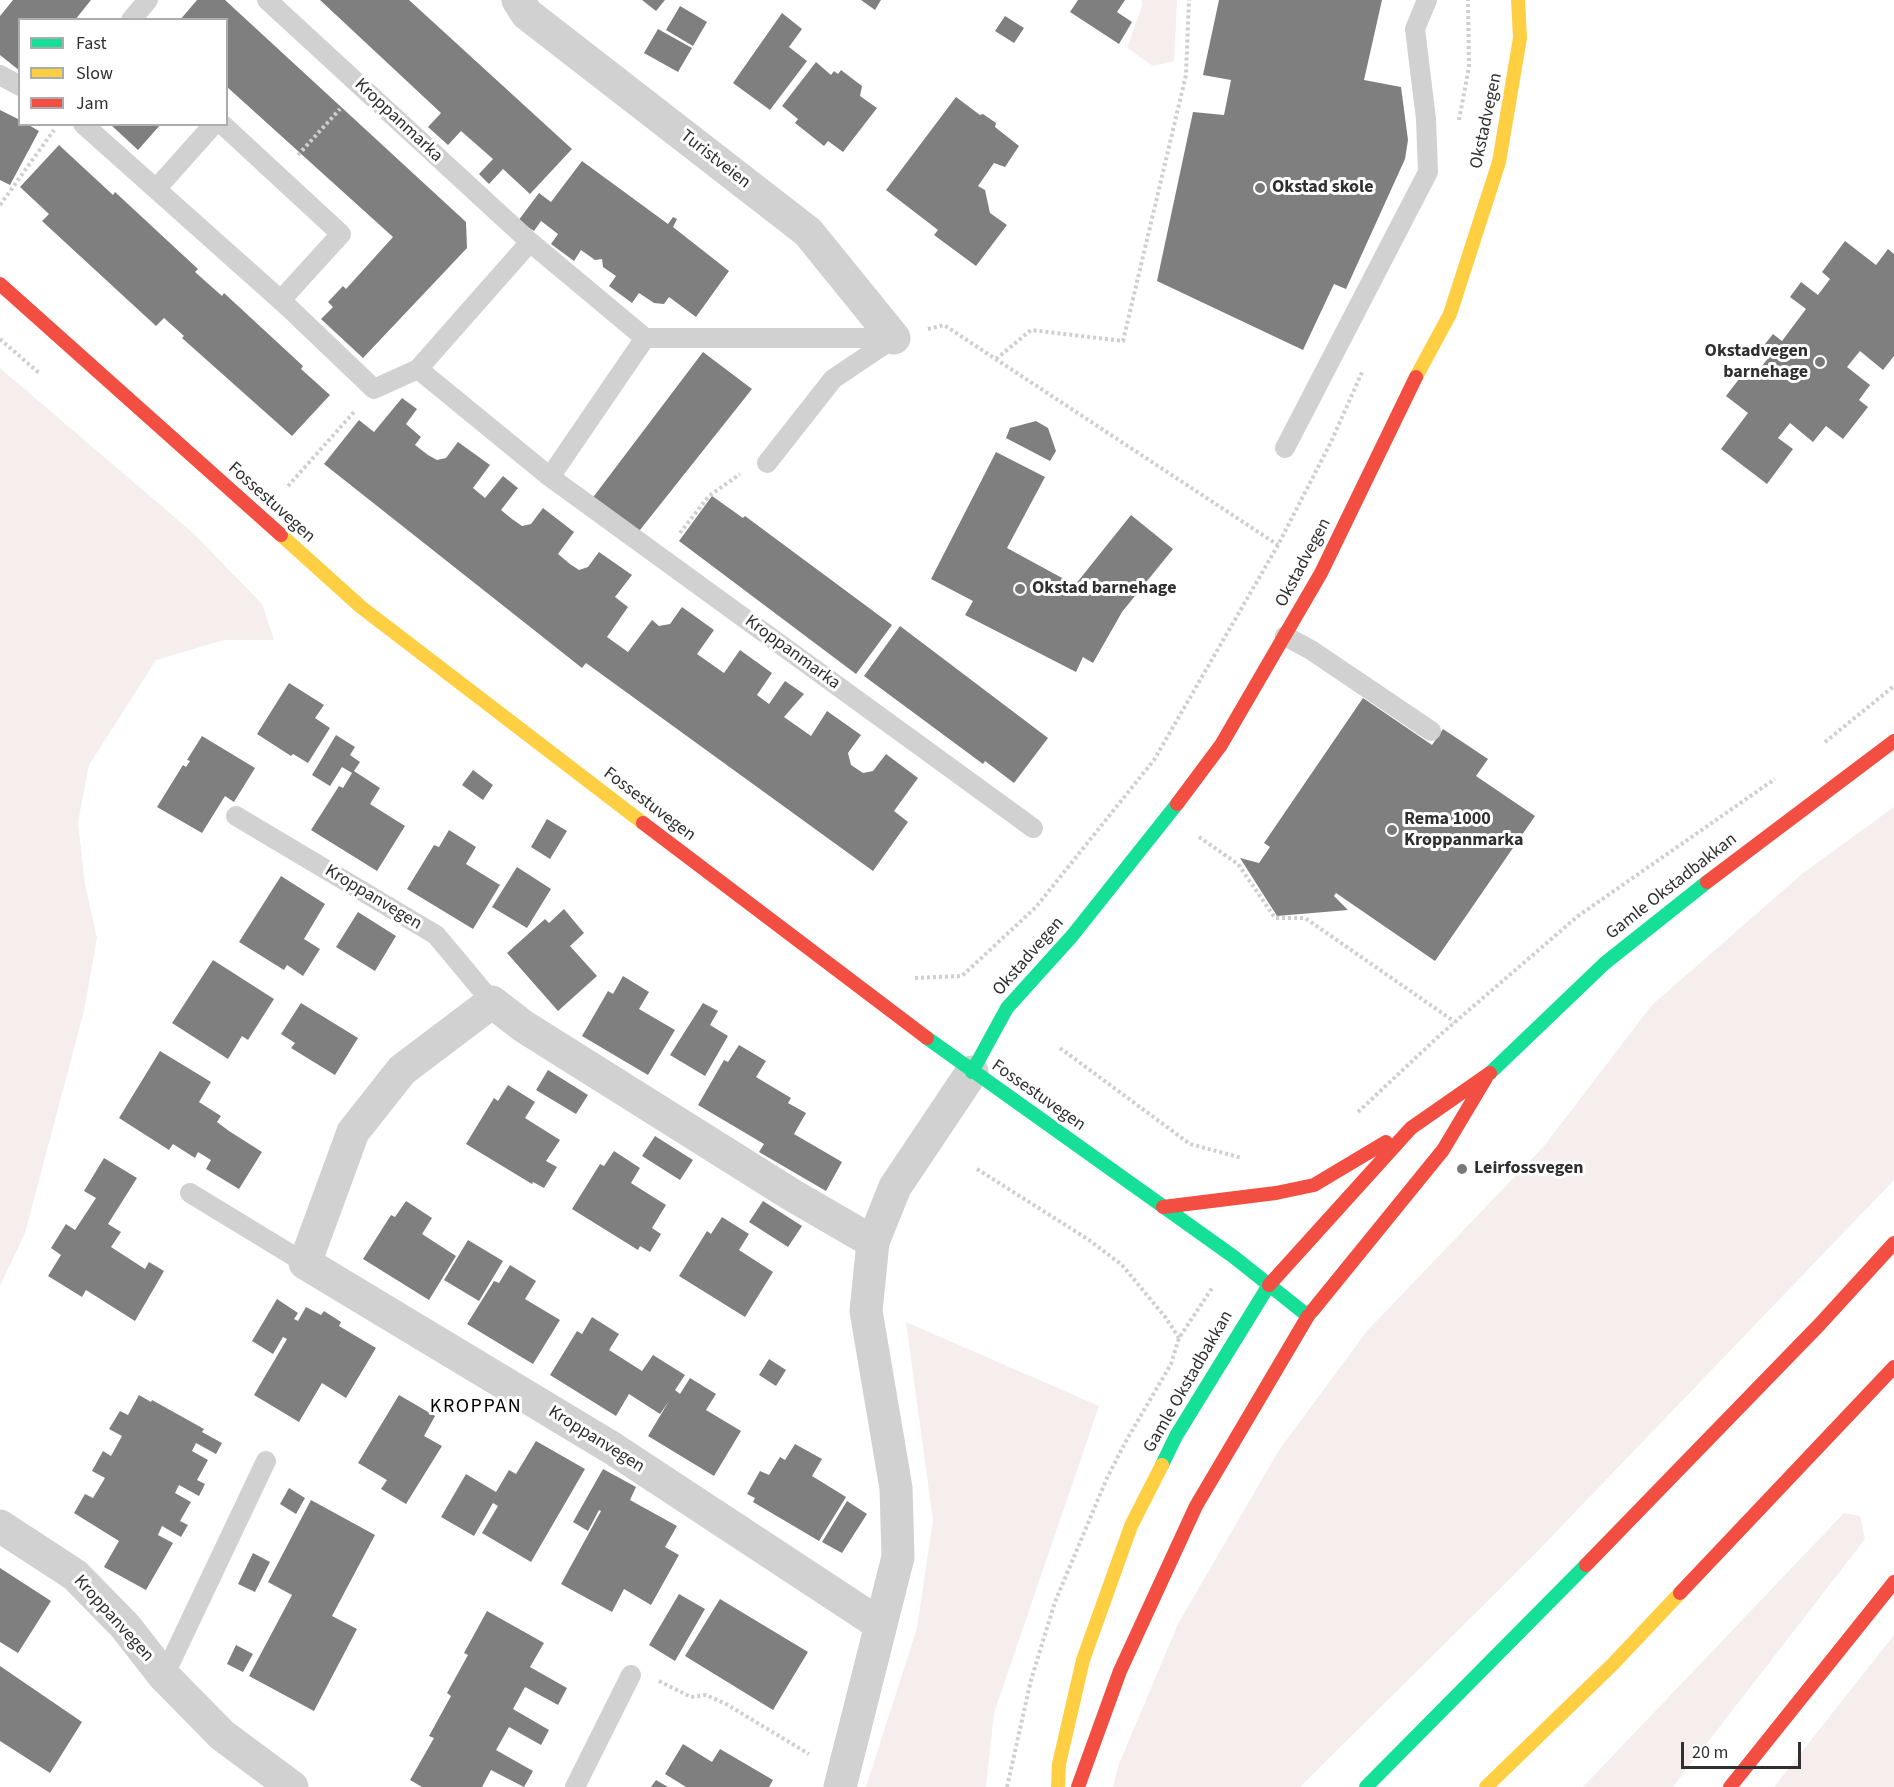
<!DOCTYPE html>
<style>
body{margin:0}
#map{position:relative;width:1894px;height:1787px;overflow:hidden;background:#fff;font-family:"Source Sans 3",sans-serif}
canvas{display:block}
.legend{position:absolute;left:18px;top:18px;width:210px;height:108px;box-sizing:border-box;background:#fff;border:2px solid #acacac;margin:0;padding:8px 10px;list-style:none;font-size:18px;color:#2f2f2f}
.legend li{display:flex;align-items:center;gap:12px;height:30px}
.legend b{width:30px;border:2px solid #acacac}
.scale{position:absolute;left:1681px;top:1742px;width:120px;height:27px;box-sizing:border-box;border:3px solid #2f2f2f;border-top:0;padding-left:8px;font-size:18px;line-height:21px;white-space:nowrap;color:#2f2f2f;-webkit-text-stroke:4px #fff;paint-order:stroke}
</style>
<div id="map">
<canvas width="1894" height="1787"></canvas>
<ul class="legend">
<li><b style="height:8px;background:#16e098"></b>Fast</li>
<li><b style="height:8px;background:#ffcf43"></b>Slow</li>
<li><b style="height:8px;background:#f24e42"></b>Jam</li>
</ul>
<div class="scale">20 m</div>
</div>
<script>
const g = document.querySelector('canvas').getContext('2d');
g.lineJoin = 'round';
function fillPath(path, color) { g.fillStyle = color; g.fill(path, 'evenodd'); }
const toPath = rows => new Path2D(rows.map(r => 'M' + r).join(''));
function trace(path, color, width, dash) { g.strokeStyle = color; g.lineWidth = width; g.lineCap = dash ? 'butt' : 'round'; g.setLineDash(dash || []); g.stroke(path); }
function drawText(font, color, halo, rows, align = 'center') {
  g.font = font + ' "Source Sans 3",sans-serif'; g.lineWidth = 6; g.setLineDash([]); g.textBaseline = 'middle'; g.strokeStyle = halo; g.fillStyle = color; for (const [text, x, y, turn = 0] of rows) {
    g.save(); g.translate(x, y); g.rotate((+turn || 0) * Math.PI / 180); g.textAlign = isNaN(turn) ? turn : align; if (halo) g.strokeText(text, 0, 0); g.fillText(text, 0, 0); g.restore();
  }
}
const green = toPath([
 [1141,0,1177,0,1174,61,1153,66,1127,48,1143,3],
 [0,368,193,533,262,604,274,640,224,640,156,660,89,765,78,822,85,884,97,938,84,1011,25,1233,0,1286],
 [1894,807,1894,1180,1532,1557,1300,1787,1113,1787,1119,1764,1178,1624,1279,1450,1367,1331,1544,1146,1652,1005,1802,874],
 [906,1322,1099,1406,994,1713,986,1787,866,1787,917,1628,933,1520],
 [1844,1513,1860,1516,1865,1539,1673,1787,1583,1787],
 [1894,1635,1894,1787,1774,1787]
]);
const building = toPath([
 [13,0,91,0,75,20,20,20,20,71,0,55,0,16],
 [197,0,225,0,466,222,467,248,363,358,321,319,333,307,328,302,343,286,346,289,393,237,226,86,226,20,180,20],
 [320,0,409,0,572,149,530,194,503,169,489,184,479,174,493,159,461,131,448,145,428,127,441,113],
 [642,0,665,0,656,11],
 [861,0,881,0,875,10],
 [1078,0,1125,0,1117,12,1132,22,1119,44,1070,12],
 [1219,0,1382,0,1364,80,1401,87,1408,140,1405,159,1346,289,1334,284,1303,350,1157,281,1193,112,1224,115,1231,80,1203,75],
 [680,6,707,22,693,46,666,30],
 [782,13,802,29,789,47,807,61,770,110,733,83],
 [1005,16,1024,28,1014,43,995,31],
 [658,29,692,48,678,72,644,53],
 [816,62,831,75,834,71,838,74,841,70,862,86,860,96,877,108,843,152,828,141,824,146,795,123,798,119,782,106],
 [956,97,980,115,983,114,996,123,995,127,1019,146,1005,167,994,163,978,186,985,190,990,213,1007,225,976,266,934,235,938,230,886,190],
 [0,110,20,120,20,124,27,124,39,131,10,185,0,180],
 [110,124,161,124,138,150],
 [59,145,113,195,115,192,198,269,195,272,222,296,224,293,303,366,301,369,330,395,292,436,182,338,184,336,164,318,156,326,42,221,49,214,20,187],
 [582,161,668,224,673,217,677,219,673,227,729,271,696,317,669,297,664,304,654,303,639,293,632,303,609,286,616,276,603,267,602,259,595,260,581,250,574,261,551,244,558,234,541,221,534,231,518,221,539,193,551,202],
 [1845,241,1876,265,1888,249,1894,254,1894,356,1883,370,1860,351,1847,367,1870,385,1859,400,1868,407,1843,439,1826,426,1813,442,1790,423,1778,438,1793,449,1767,484,1721,449,1748,413,1726,396,1749,366,1757,372,1770,356,1761,349,1773,334,1782,341,1806,309,1790,297,1801,282,1818,295,1830,279,1822,272],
 [703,352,752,389,636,535,591,500],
 [402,398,417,409,406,424,421,437,415,445,428,455,437,460,446,458,458,442,490,465,473,488,485,498,503,476,518,488,501,510,512,519,522,526,531,524,543,508,574,532,558,554,570,564,579,570,588,567,599,552,632,575,615,597,628,607,607,637,628,652,652,620,659,626,670,624,682,607,714,630,697,654,724,673,740,650,772,673,757,695,769,704,785,681,804,694,784,717,811,736,827,711,861,735,848,753,851,765,863,773,873,771,886,754,918,778,894,811,908,822,873,871,586,663,582,668,324,464,359,420,374,432],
 [1036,421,1048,428,1056,451,1050,461,1006,438,1010,428],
 [996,452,1045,477,1007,548,1075,585,1131,515,1173,549,1122,612,1093,663,1083,657,1076,672,965,615,973,601,931,579],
 [712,496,743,518,745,516,892,625,856,674,679,541],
 [900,626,1048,738,1014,783,985,761,983,764,864,676],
 [289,683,324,705,315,718,330,728,308,763,293,754,291,756,257,734],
 [1363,698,1432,745,1443,729,1488,759,1476,776,1535,816,1435,961,1336,893,1334,896,1348,910,1277,916,1240,858,1259,863,1270,847,1264,843],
 [336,735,355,747,350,755,360,762,354,771,380,788,370,804,405,826,377,871,311,830,339,786,343,788,352,773,342,767,330,786,312,775],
 [202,736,255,768,234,802,225,796,202,833,157,807,183,765,186,767,190,761,187,760],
 [473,770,493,785,483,800,462,785],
 [547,819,567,831,550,859,531,847],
 [449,830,476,847,466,864,500,885,473,929,407,889,434,845,439,847],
 [517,867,551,889,527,928,492,907],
 [281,876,325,904,304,939,320,949,303,976,287,965,284,970,239,942],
 [564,909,584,933,570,946,597,976,558,1011,507,953,545,919,549,923],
 [358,912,396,936,375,971,336,947],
 [213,960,274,999,248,1040,242,1036,228,1059,172,1023],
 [623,976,649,992,639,1009,675,1030,648,1075,582,1036,608,991,613,994],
 [301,1003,358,1038,335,1075,291,1048,295,1043,281,1034],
 [703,1003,718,1011,710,1025,728,1036,705,1076,670,1055],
 [739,1045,766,1061,756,1077,791,1098,788,1103,806,1113,794,1134,842,1162,826,1191,759,1152,764,1144,698,1105,724,1060,728,1062],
 [160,1051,211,1082,199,1102,221,1116,217,1122,229,1131,262,1152,239,1189,206,1169,211,1160,198,1152,195,1158,173,1144,169,1150,119,1118],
 [548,1070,588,1095,576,1114,536,1090],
 [508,1085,535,1102,525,1118,560,1140,546,1161,557,1167,544,1188,533,1182,532,1184,466,1144,494,1098,498,1101],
 [655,1136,693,1160,680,1180,642,1156],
 [614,1151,640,1168,631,1183,666,1205,652,1228,661,1234,650,1252,640,1246,638,1250,572,1209,600,1164,604,1166],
 [104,1158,137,1178,108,1224,121,1232,111,1247,145,1269,149,1262,164,1271,135,1321,86,1290,82,1297,48,1276,61,1255,51,1248,66,1224,75,1230,96,1198,84,1191],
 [406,1201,432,1218,422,1234,456,1256,429,1300,363,1259,391,1215,395,1217],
 [763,1201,802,1226,788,1247,749,1222],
 [722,1217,749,1234,739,1250,773,1272,745,1317,679,1276,707,1231,711,1234],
 [468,1240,503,1261,479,1301,444,1280],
 [510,1265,536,1281,525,1299,560,1320,533,1364,467,1324,494,1281,499,1283],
 [277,1299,298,1313,294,1319,298,1321,306,1307,321,1315,324,1311,341,1322,339,1326,376,1348,346,1398,322,1383,299,1422,254,1395,287,1339,283,1337,273,1354,252,1341],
 [592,1317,619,1334,609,1350,642,1371,653,1355,685,1375,675,1390,680,1394,690,1378,716,1394,706,1410,741,1431,714,1476,648,1436,669,1401,660,1414,629,1394,616,1416,550,1375,577,1331,582,1334],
 [769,1359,786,1370,776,1386,759,1375],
 [139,1395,151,1402,152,1400,204,1429,202,1432,222,1443,216,1454,196,1443,192,1451,208,1460,197,1480,205,1484,199,1496,179,1485,175,1493,191,1502,180,1521,188,1525,181,1537,162,1526,158,1535,173,1543,146,1590,104,1567,119,1541,74,1513,85,1494,93,1498,105,1478,92,1471,103,1451,111,1456,122,1436,109,1429,120,1411,128,1415],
 [399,1395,435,1416,424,1436,442,1446,406,1504,381,1489,387,1480,358,1463],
 [536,1441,585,1469,531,1562,482,1533,498,1506,493,1503,474,1536,441,1517,466,1474,496,1492,509,1470,516,1474],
 [795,1444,822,1459,812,1476,846,1497,819,1541,753,1502,755,1498,747,1494,760,1471,769,1475,780,1457,785,1460],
 [603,1469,636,1487,630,1500,677,1526,665,1547,679,1555,651,1605,624,1589,612,1612,561,1584,601,1511,599,1510,588,1531,573,1522],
 [289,1488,305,1498,296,1514,280,1504],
 [311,1500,375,1535,332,1616,357,1629,314,1711,249,1676,292,1595,268,1582],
 [847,1501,867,1514,842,1553,822,1542],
 [253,1553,270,1562,255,1592,238,1584],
 [0,1568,51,1601,18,1653,0,1642],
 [679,1594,705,1609,675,1661,649,1645],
 [720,1599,808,1652,773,1710,685,1656],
 [487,1611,544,1643,530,1667,567,1688,558,1705,525,1687,513,1709,549,1730,541,1745,509,1727,496,1750,533,1771,524,1787,491,1770,482,1787,422,1787,410,1780,434,1738,429,1736,451,1696,447,1693,468,1655,464,1653],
 [236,1645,253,1654,243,1672,227,1664],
 [0,1666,82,1722,50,1773,0,1741],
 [683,1744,712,1762,720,1749,773,1780,769,1787,686,1787,665,1774],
 [656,1780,668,1787,651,1787]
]);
const path = toPath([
 [1459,120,1469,67,1468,0],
 [298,155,340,109],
 [0,205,54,130],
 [928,329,944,325,1278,545],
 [0,339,39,373],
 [996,359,1031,330,1123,341,1186,75,1189,0],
 [288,486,354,412],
 [680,533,709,496,740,474],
 [1825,742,1894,686],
 [1199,837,1238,864,1275,918,1305,918,1455,1022],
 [915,978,962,976,1036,907,1154,760,1278,545,1331,442,1363,370],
 [1060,1048,1190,1144,1242,1158],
 [1358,1112,1440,1035,1578,916,1775,779],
 [977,1169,1089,1240,1122,1265,1166,1318,1179,1338],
 [659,1681,691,1697,706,1695,726,1704,809,1754],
 [1007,1787,1031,1680,1055,1602,1107,1478,1126,1441,1171,1364,1179,1338,1212,1288]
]);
const lane = toPath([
 [267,0,530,242,645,338],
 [131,20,148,0],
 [0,75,20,86],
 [83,124,286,305,374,389,418,369,530,242],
 [222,124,341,234,281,300],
 [156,189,214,124],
 [645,338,894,338],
 [418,369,550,477,1033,828],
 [1285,448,1428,172,1426,119,1415,29,1427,0],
 [767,463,833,379,894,338],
 [550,477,645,338],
 [1285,636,1311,650,1431,731],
 [236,816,436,935,492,1002],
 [190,1193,305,1263],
 [164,1676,266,1461],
 [575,1787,631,1675]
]);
const street = toPath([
 [518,0,527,14,808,232,894,338],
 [873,1242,792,1195,523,1026,492,1002,402,1070,353,1132,305,1263,612,1448,881,1625],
 [0,1526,75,1575,125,1626,164,1676,222,1735,292,1787],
 [840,1787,898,1557,896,1488,866,1311,873,1242,895,1187,972,1072]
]);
const fast = toPath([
 [927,1038,1234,1257,1308,1316,1313,1310],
 [972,1072,1007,1008,1072,936,1177,804],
 [1490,1073,1605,963,1707,882],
 [1162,1465,1176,1436,1269,1285],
 [1366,1787,1586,1565]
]);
const slow = toPath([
 [1416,377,1450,314,1499,162,1520,38,1518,0],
 [281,535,361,607,643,823],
 [1058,1787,1059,1764,1083,1660,1131,1526,1162,1465],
 [1486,1787,1613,1664,1680,1593]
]);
const jam = toPath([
 [0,284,281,535],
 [1177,804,1221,745,1321,573,1416,377],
 [643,823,927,1038],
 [1707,882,1894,741],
 [1163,1207,1276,1193,1314,1185,1386,1142],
 [1269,1285,1411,1128,1490,1073],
 [1313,1310,1443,1150,1486,1078],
 [1586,1565,1820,1324,1894,1243],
 [1680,1593,1894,1367],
 [1078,1787,1120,1671,1196,1506,1308,1316],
 [1730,1787,1894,1582]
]);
const markers = [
 [1260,188,6,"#787878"],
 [1820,362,6,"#787878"],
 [1020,589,6,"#787878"],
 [1392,830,6,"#787878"],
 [1462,1169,6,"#787878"]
];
const streetNames = [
 ["Kroppanmarka",398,121,43],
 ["Okstadvegen",1487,121,-78],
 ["Turistveien",715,160,38],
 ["Fossestuvegen",271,503,42],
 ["Okstadvegen",1304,563,-62],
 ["Kroppanmarka",792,653,36],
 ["Fossestuvegen",649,805,37],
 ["Gamle Okstadbakkan",1672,887,-38],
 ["Kroppanvegen",373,898,31],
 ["Okstadvegen",1029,957,-49],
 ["Fossestuvegen",1038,1096,35],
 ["Gamle Okstadbakkan",1189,1382,-60],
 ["Kroppanvegen",596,1440,32],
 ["Kroppanvegen",113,1619,48]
];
const poiNames = [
 ["Okstad skole",1272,188],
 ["Okstadvegen",1808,352,"right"],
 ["barnehage",1808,373,"right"],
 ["Okstad barnehage",1032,589],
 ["Rema 1000",1404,820],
 ["Kroppanmarka",1404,841],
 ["Leirfossvegen",1474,1169]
];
const neighbourhoodNames = [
 ["KROPPAN",476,1408]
];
fillPath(green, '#f5eeec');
fillPath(building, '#7f7f7f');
trace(path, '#cfcfcf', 4, [3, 3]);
trace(lane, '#d1d1d1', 20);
trace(street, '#d1d1d1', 33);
trace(fast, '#16e098', 14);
trace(slow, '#ffcf43', 14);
trace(jam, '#f24e42', 14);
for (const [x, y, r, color] of markers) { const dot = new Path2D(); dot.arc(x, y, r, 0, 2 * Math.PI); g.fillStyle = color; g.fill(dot); trace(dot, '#fff', 2); }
drawText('18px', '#2f2f2f', '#fff', streetNames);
drawText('bold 18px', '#2f2f2f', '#fff', poiNames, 'left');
g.letterSpacing = '1.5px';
drawText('20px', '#000', '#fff', neighbourhoodNames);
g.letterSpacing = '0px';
</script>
